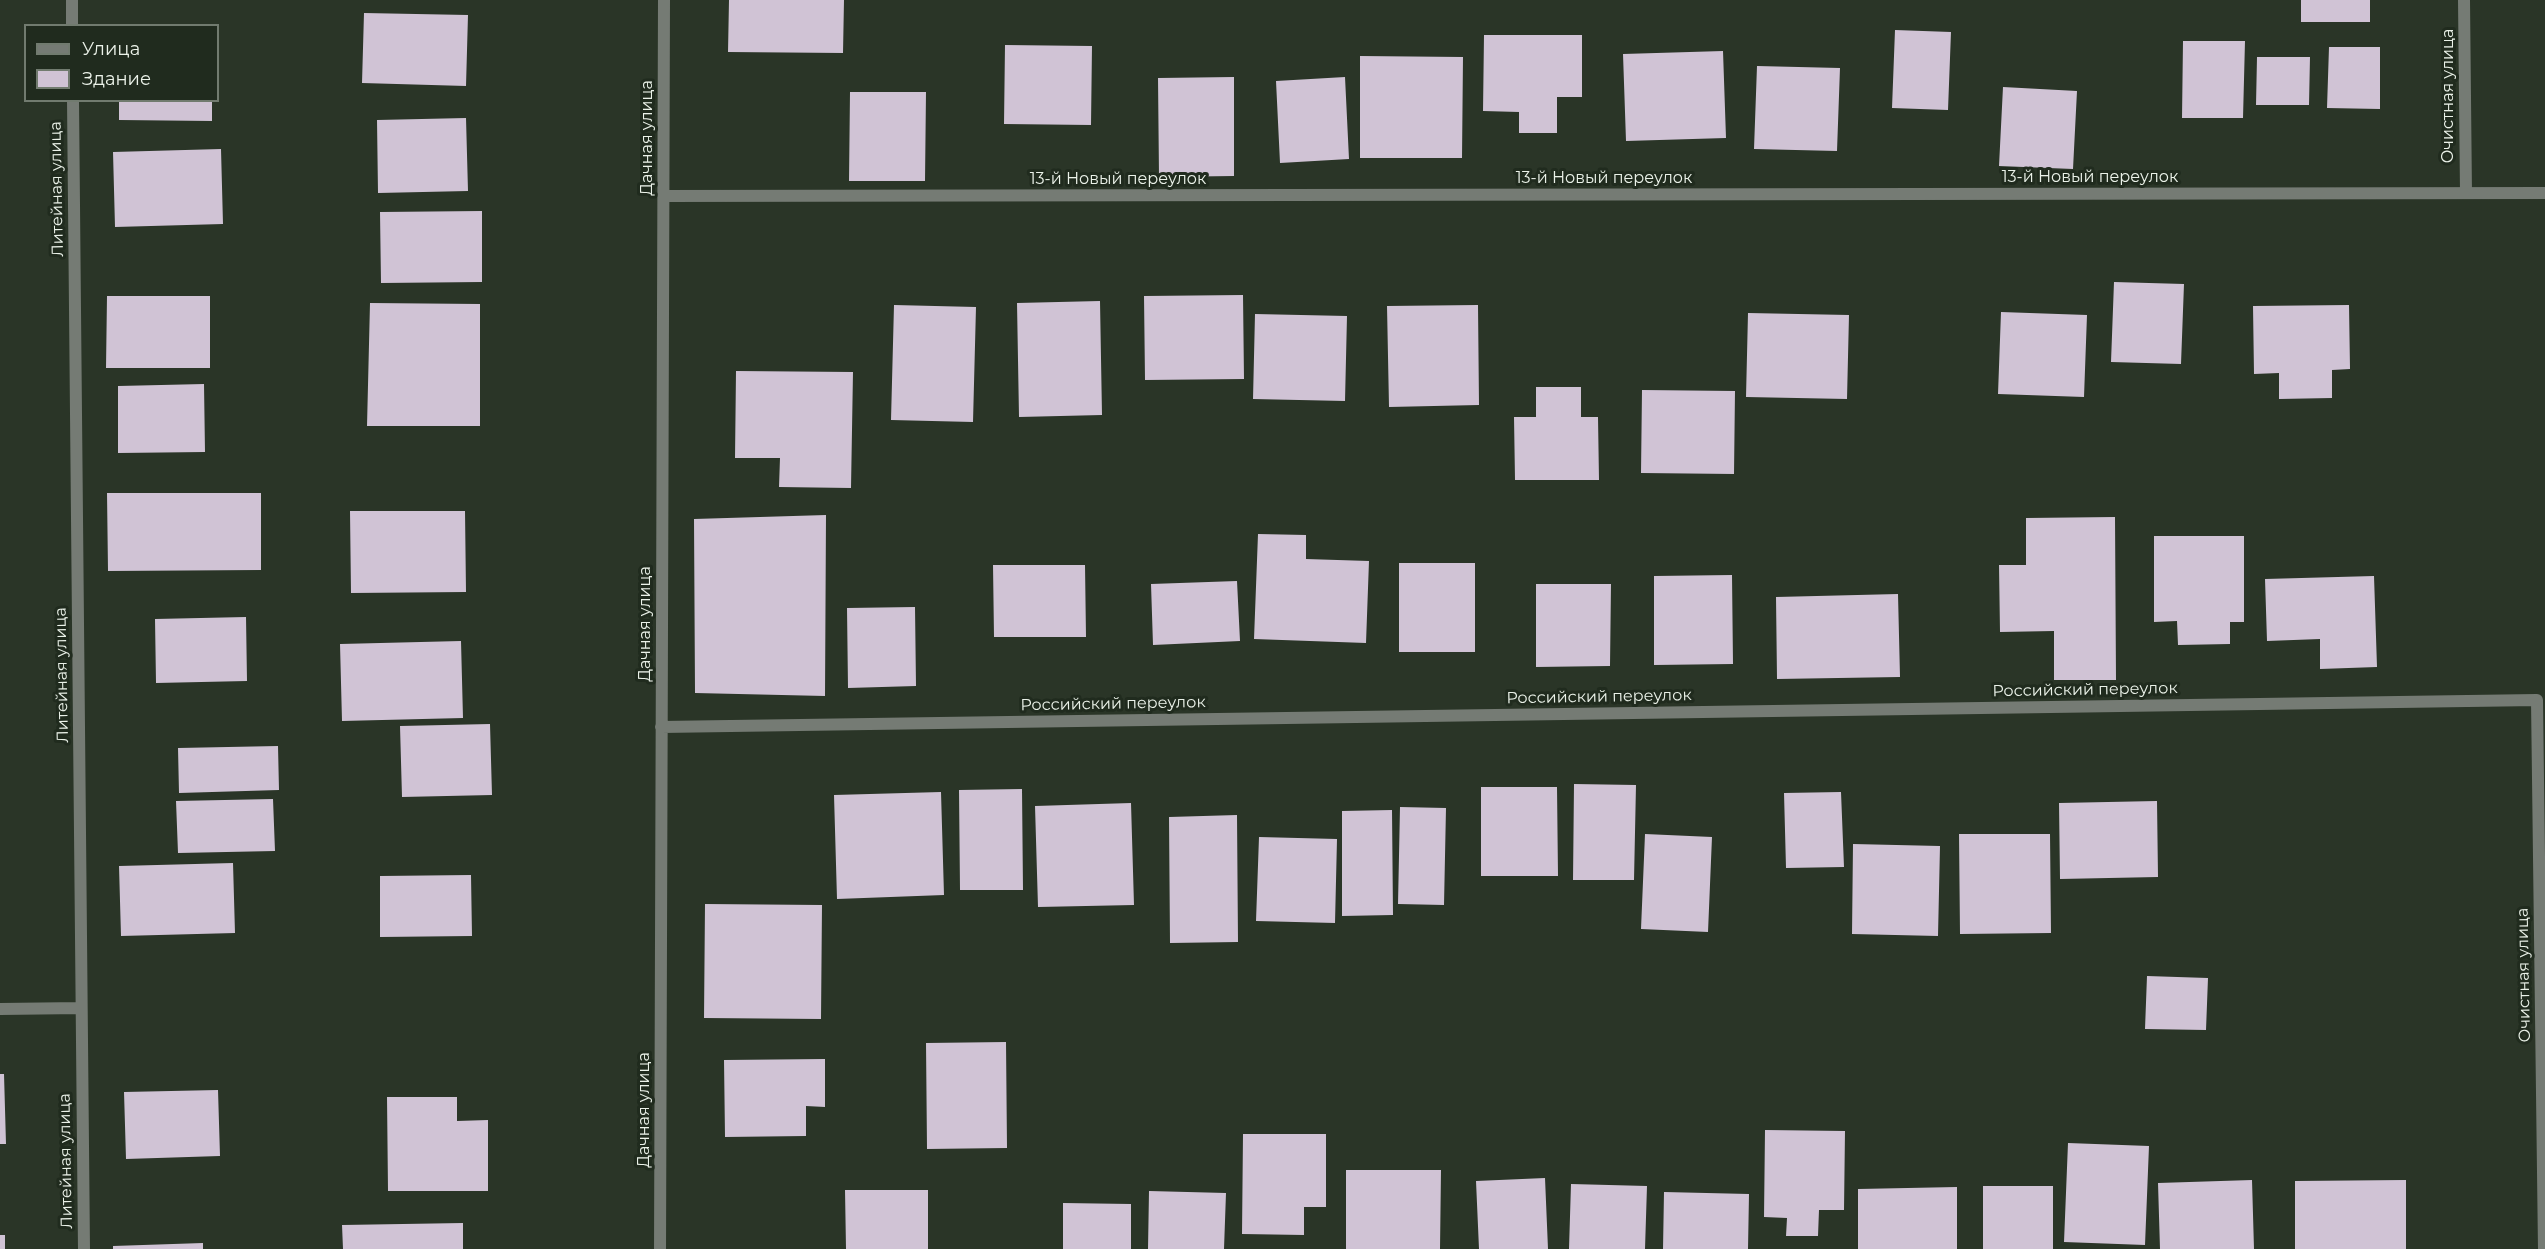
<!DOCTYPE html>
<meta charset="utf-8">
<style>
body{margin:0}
#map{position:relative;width:2545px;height:1249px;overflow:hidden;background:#2a3527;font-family:Montserrat,sans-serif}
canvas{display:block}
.legend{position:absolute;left:24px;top:24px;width:195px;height:78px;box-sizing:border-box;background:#202b1e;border:2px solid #717b6f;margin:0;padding:8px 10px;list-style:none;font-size:18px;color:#ebf2e9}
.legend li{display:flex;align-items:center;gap:12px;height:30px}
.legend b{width:30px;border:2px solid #717b6f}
</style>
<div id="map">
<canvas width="2545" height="1249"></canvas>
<ul class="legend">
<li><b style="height:8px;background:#757b74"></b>Улица</li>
<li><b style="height:16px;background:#d0c3d5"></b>Здание</li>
</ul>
</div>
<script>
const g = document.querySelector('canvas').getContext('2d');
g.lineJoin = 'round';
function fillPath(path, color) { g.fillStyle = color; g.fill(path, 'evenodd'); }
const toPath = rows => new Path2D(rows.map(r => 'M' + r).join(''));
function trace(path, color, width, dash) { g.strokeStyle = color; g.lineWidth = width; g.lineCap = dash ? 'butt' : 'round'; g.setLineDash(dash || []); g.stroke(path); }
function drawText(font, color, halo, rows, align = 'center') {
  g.font = font + ' Montserrat,sans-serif'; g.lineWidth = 6; g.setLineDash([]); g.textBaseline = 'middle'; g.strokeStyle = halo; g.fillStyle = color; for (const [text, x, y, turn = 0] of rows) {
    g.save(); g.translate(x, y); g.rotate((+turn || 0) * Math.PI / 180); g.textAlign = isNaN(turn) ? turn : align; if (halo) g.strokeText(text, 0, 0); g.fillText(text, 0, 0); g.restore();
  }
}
const building = toPath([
 [729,0,844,0,843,53,728,52],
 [2301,0,2370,0,2370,22,2301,22],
 [364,13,468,15,466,86,362,83],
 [1895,30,1951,32,1948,110,1892,108],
 [1484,35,1582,35,1582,97,1557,97,1557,133,1519,133,1519,112,1483,111],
 [2183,41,2245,41,2243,118,2182,118],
 [1005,45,1092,46,1091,125,1004,124],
 [2329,47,2380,47,2380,109,2327,108],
 [1723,51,1726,138,1626,141,1623,54],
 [1360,56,1463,57,1462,158,1360,158],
 [2257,57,2310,57,2309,105,2256,105],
 [1757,66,1840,68,1837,151,1754,149],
 [1234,77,1234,176,1159,177,1158,78],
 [1345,77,1349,159,1280,163,1276,81],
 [2003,87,2077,91,2073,169,1999,166],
 [850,92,926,92,925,181,849,181],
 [119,100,212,100,212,121,119,120],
 [466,118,468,191,378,193,377,120],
 [221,149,223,224,115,227,113,152],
 [482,211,482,282,381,283,380,212],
 [2114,282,2184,284,2181,364,2111,362],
 [1243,295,1244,379,1145,380,1144,296],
 [107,296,210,296,210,368,106,368],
 [1100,301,1102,415,1019,417,1017,303],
 [370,303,480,304,480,426,367,426],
 [894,305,976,307,973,422,891,420],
 [1478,305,1479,405,1389,407,1387,306],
 [2349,305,2350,369,2332,370,2332,398,2279,399,2279,373,2254,374,2253,306],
 [2001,312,2087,315,2084,397,1998,394],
 [1748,313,1849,315,1847,399,1746,397],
 [1255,314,1347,316,1345,401,1253,399],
 [736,371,853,372,851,488,779,487,780,458,735,458],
 [204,384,205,452,118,453,118,386],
 [1536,387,1581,387,1581,417,1598,417,1599,480,1515,480,1514,417,1536,417],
 [1642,390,1735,391,1734,474,1641,473],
 [107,493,261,493,261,570,108,571],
 [350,511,465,511,466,592,351,593],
 [826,515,825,696,695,693,694,519],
 [2115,517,2116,680,2054,680,2054,631,2000,632,1999,565,2026,565,2026,518],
 [1258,534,1306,535,1306,559,1369,561,1366,643,1254,639],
 [2154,536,2244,536,2244,622,2230,622,2230,644,2178,645,2177,621,2154,622],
 [1399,563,1475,563,1475,652,1399,652],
 [993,565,1085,565,1086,637,994,637],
 [1732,575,1733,664,1654,665,1654,576],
 [2374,576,2377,667,2320,669,2320,639,2267,641,2265,579],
 [1237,581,1240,641,1153,645,1151,584],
 [1536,584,1611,584,1610,666,1536,667],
 [1898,594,1900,677,1777,679,1776,597],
 [915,607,916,686,848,688,847,608],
 [246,617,247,681,156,683,155,619],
 [461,641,463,718,342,721,340,644],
 [490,724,492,795,402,797,400,726],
 [278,746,279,790,179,793,178,748],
 [1574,784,1636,785,1634,880,1573,880],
 [1481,787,1557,787,1558,876,1481,876],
 [1022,789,1023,890,960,890,959,790],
 [941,792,944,895,837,899,834,795],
 [1841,792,1844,867,1786,868,1784,793],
 [273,799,275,851,178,853,176,801],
 [2157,801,2158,877,2060,879,2059,803],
 [1131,803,1134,905,1038,907,1035,806],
 [1400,807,1446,808,1444,905,1398,904],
 [1392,810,1393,915,1342,916,1342,811],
 [1237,815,1238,942,1170,943,1169,817],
 [1645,834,1712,837,1708,932,1641,929],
 [1959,834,2050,834,2051,933,1960,934],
 [1259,837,1337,839,1335,923,1256,921],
 [1853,844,1940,846,1938,936,1852,934],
 [233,863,235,933,121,936,119,866],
 [471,875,472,936,380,937,380,876],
 [705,904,822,905,821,1019,704,1018],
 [2147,976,2208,978,2206,1030,2145,1029],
 [1006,1042,1007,1148,927,1149,926,1043],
 [825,1059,825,1107,806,1106,806,1136,725,1137,724,1060],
 [0,1074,4,1074,6,1144,0,1144],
 [218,1090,220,1156,126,1159,124,1092],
 [387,1097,457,1097,457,1121,488,1120,488,1191,388,1191],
 [1765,1130,1845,1131,1844,1210,1819,1210,1818,1236,1786,1236,1787,1218,1764,1217],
 [1243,1134,1326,1134,1326,1207,1304,1207,1304,1235,1242,1234],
 [2068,1143,2149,1146,2145,1245,2064,1242],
 [1346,1170,1441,1170,1440,1249,1346,1249],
 [1545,1178,1548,1249,1479,1249,1476,1181],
 [2252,1180,2254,1249,2160,1249,2158,1183],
 [2406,1180,2406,1249,2295,1249,2295,1181],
 [1571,1184,1647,1186,1645,1249,1569,1249],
 [1983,1186,2053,1186,2053,1249,1983,1249],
 [1957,1187,1957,1249,1858,1249,1858,1189],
 [845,1190,928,1190,928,1249,846,1249],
 [1149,1191,1226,1193,1224,1249,1148,1249],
 [1664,1192,1749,1194,1748,1249,1663,1249],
 [1063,1203,1131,1204,1131,1249,1063,1249],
 [463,1223,463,1249,343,1249,342,1225],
 [0,1235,5,1235,5,1249,0,1249],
 [203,1243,203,1249,113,1249,113,1246]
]);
const minor = toPath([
 [72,0,72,26],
 [2464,0,2466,193],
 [73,100,84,1249],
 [663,196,2545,193],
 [661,727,2537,700,2544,1249],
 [0,1009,81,1008],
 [660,1249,664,0]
]);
const streetNames = [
 ["Очистная улица",2448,96,-90],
 ["Дачная улица",647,138,-90],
 ["13-й Новый переулок",2090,177],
 ["13-й Новый переулок",1604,178],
 ["13-й Новый переулок",1118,179],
 ["Литейная улица",57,189,-91],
 ["Дачная улица",645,624,-90],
 ["Литейная улица",62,675,-91],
 ["Российский переулок",2085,690,-1],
 ["Российский переулок",1599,697,-1],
 ["Российский переулок",1113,704,-1],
 ["Очистная улица",2524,975,-91],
 ["Дачная улица",644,1110,-90],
 ["Литейная улица",66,1161,-91]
];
fillPath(building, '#d0c3d5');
trace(minor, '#757b74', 12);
drawText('16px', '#ebf2e9', '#202b1e', streetNames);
</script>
